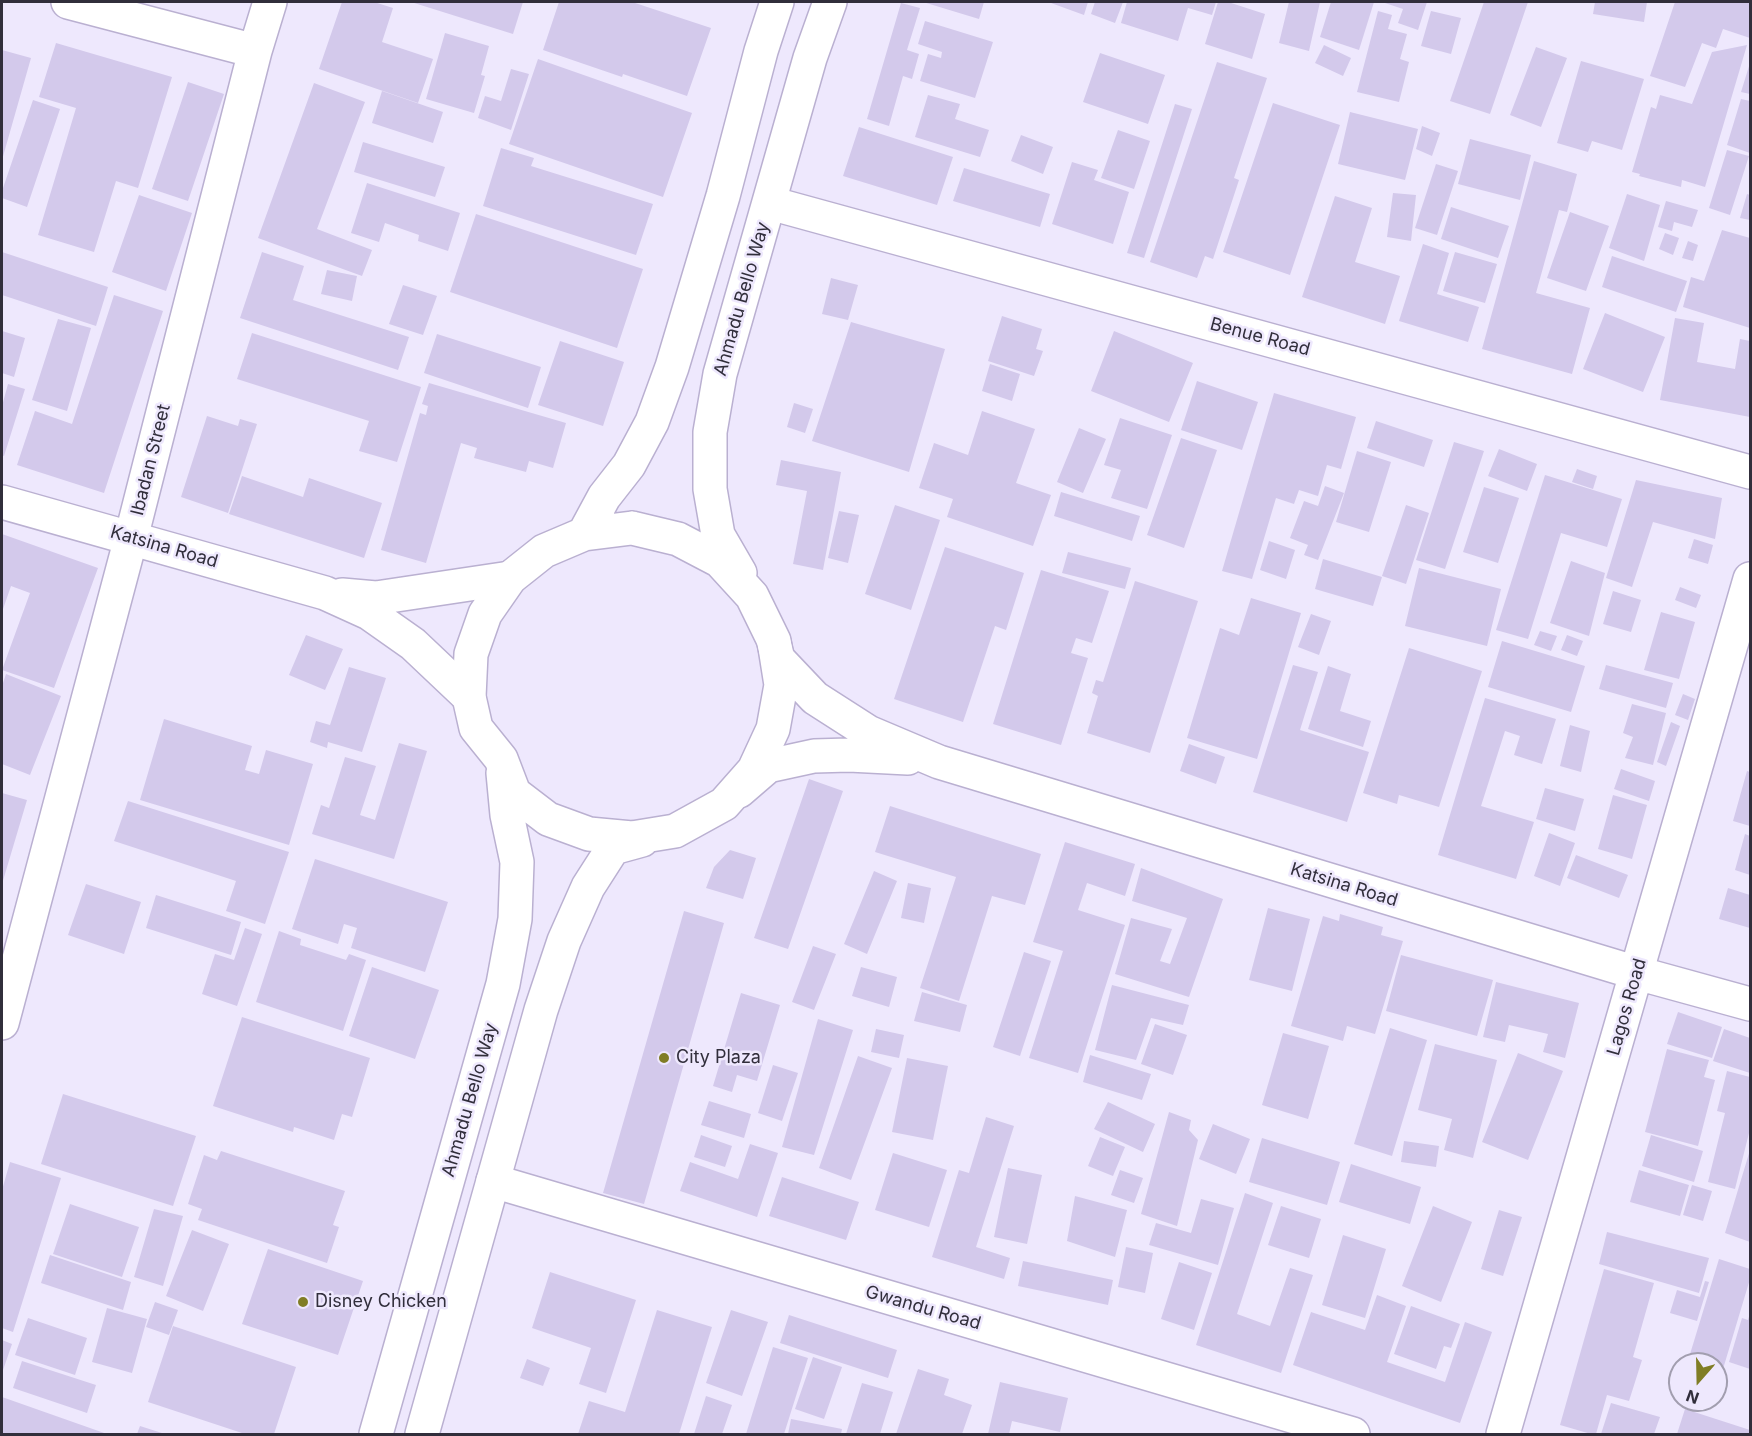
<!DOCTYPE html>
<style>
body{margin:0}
#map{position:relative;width:1752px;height:1436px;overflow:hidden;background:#eee8fd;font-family:Inter,sans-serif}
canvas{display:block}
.frame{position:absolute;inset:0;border:3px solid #312e3b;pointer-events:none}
.north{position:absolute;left:1668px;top:1352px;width:60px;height:60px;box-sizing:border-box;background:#eee8fd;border:2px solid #a29eaf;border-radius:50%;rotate:200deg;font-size:16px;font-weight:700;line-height:24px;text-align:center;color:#312e3b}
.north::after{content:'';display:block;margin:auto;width:21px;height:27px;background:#807d25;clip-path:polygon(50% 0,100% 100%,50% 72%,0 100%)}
</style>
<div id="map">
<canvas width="1752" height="1436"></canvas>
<div class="frame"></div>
<div class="north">N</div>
</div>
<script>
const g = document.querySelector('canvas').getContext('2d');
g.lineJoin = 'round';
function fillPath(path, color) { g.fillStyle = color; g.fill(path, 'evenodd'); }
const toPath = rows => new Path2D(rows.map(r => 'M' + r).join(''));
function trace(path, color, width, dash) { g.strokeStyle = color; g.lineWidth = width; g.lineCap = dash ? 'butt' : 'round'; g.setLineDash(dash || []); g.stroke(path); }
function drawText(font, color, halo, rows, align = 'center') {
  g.font = font + ' Inter,sans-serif'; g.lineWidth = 5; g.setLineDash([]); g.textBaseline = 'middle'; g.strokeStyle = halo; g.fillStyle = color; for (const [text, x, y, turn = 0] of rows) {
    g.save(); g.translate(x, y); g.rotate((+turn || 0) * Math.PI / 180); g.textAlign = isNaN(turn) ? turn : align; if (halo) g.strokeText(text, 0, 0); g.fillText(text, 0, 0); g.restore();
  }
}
const building = toPath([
 [342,2,374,2,393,8,382,42,433,59,418,103,319,69],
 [411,2,523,2,513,34],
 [559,2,632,2,711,28,687,96,623,74,622,77,543,50],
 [923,2,984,2,979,19],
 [1052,2,1088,2,1084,15,1051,3],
 [1095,2,1123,2,1115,23,1091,14],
 [1127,2,1216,2,1212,15,1188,8,1178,41,1121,23],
 [1218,2,1228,2,1265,14,1252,59,1205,44],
 [1289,2,1320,2,1309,51,1279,43],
 [1331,2,1374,2,1359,50,1320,37],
 [1382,2,1427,2,1418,30,1398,23,1403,9],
 [1484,2,1528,2,1490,114,1450,101],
 [1595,2,1647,2,1644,22,1593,14],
 [1675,2,1750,2,1750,38,1723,29,1716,48,1702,43,1685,87,1650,76],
 [901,3,920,8,907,50,919,54,912,79,903,76,889,126,867,119],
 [1378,11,1392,15,1388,29,1407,34,1400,59,1409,62,1399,102,1357,92],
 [1431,11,1461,18,1451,54,1421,46],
 [925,21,993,42,975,98,920,81,928,54,941,58,942,52,918,44],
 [445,33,489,46,481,75,485,76,474,113,426,99],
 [56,43,172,77,138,188,116,181,94,252,38,235,76,108,39,97],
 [1324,45,1351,58,1343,76,1315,63],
 [1747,45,1705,187,1682,180,1681,187,1639,176,1640,174,1632,172,1651,107,1656,109,1660,95,1692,104,1712,52],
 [1536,47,1567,58,1541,127,1510,115],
 [2,50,31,58,2,160],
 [1100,53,1165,75,1148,124,1083,102],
 [538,59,692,113,663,197,509,144],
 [1581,61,1644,79,1622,150,1592,141,1588,152,1557,143],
 [1217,62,1267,78,1234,178,1239,180,1213,259,1205,256,1197,278,1150,262],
 [1750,63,1750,94,1741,92],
 [511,69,529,74,511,130,478,118,485,96,501,101],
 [188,82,224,94,188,201,152,189],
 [314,83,365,102,317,229,372,250,362,276,258,238],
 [382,91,443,112,433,143,372,123],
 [928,95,960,104,955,119,989,130,980,157,915,137],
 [1741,99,1750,101,1750,153,1727,145],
 [33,100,60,109,27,207,2,198,2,191],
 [1273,103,1340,125,1290,275,1223,252],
 [1175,104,1192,109,1144,258,1127,253],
 [1350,112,1418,129,1405,180,1338,164],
 [1422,126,1440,133,1432,156,1416,149],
 [859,127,953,157,937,205,843,176],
 [1118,130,1150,141,1134,189,1101,178],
 [1021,135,1053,147,1043,174,1011,161],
 [1470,139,1531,155,1520,200,1458,184],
 [363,142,445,167,435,197,354,172],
 [501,148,534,158,531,166,653,204,636,255,483,206],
 [1727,150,1749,156,1730,215,1709,208],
 [1534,161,1577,174,1567,212,1559,210,1536,293,1590,308,1572,374,1482,349],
 [1072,162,1098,170,1094,180,1129,192,1113,244,1052,224],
 [1436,164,1458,171,1437,235,1415,228],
 [964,168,1050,194,1040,227,953,201],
 [367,183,460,213,448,251,418,241,419,235,385,223,379,242,351,233],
 [1393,193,1416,195,1411,241,1387,237],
 [1627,194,1660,205,1644,261,1609,248],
 [1747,194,1750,195,1750,220,1740,218],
 [139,195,192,213,166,291,112,272],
 [1335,196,1372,208,1355,262,1400,276,1385,324,1302,297],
 [1666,201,1698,210,1692,227,1674,222,1672,231,1658,227],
 [1451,207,1509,226,1498,258,1441,239],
 [1570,212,1609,226,1586,291,1547,278],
 [476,214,643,269,617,348,450,292],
 [1722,230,1750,238,1750,328,1683,307,1691,277,1704,281],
 [1665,233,1679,238,1673,255,1659,249],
 [1688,241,1698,245,1693,261,1682,258],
 [1423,244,1449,253,1437,294,1479,307,1468,342,1399,321],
 [2,252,108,287,96,326,2,295],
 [262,252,304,266,293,300,409,337,398,370,240,318],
 [1455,252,1497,264,1485,303,1443,291],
 [1612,256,1687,281,1676,312,1602,287],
 [327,270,357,276,352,301,321,294],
 [831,278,858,285,848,320,822,314],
 [403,285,437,296,423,335,389,324],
 [114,295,163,311,104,493,17,465,35,411,72,424],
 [1605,313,1665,337,1643,392,1583,369],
 [1002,316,1042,329,1036,349,1043,351,1034,376,988,361],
 [1675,318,1704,323,1697,362,1735,369,1740,339,1750,341,1750,417,1660,400],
 [58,319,91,328,67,411,32,400],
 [851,322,945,349,909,472,812,441],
 [2,331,25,338,14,377,2,373],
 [1114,331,1193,363,1169,422,1091,391],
 [252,333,421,387,397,462,359,451,369,421,237,379],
 [437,334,541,367,528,408,424,373],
 [560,341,624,362,603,426,538,405],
 [990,364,1020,374,1012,401,982,391],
 [1197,381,1258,402,1242,450,1181,430],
 [429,383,566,423,553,468,529,461,526,472,474,458,477,448,461,443,426,563,381,550,420,413,426,415,428,406,422,404],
 [8,384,25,389,4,456,2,455,2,406],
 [1274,393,1356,417,1341,469,1327,465,1318,496,1299,490,1294,504,1276,498,1252,579,1222,571],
 [794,403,813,409,805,433,787,427],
 [982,411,1035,429,1016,483,1051,495,1033,546,947,517,953,499,919,488,934,443,968,455],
 [207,416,238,426,240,419,257,424,228,513,181,497],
 [1120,418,1172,435,1147,509,1111,498,1121,470,1104,465],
 [1376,421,1433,440,1424,467,1367,448],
 [1079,428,1106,439,1083,493,1057,482],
 [1181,438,1217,450,1184,548,1147,535],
 [1454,442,1484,451,1445,569,1416,560],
 [1499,449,1537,464,1527,491,1488,476],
 [1357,451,1391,462,1369,532,1336,522],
 [781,460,841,472,823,570,793,564,807,491,776,485],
 [1577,469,1597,476,1593,489,1572,482],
 [1545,475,1622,499,1607,547,1561,533,1528,639,1496,630],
 [242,476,303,497,309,478,382,503,364,558,229,514],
 [1636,480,1722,498,1715,539,1653,522,1632,587,1606,578],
 [1325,486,1344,493,1318,560,1304,555,1308,545,1290,538,1304,501,1318,506],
 [1484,487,1519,498,1498,563,1463,552],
 [1061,492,1140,516,1132,541,1054,516],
 [895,505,940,520,911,610,865,594],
 [1406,505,1429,513,1406,584,1382,576],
 [839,511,859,515,848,563,828,558],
 [2,534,98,568,54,688,2,670,30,593,11,586,2,612],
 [1694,539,1713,545,1708,564,1688,558],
 [1269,541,1295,550,1286,579,1260,570],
 [945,547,1024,573,1006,630,995,626,963,722,894,699],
 [1068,552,1131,568,1125,589,1062,573],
 [1323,559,1382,577,1373,606,1315,589],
 [1571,561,1605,573,1589,636,1550,623],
 [1419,568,1501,589,1487,646,1405,626],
 [1041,570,1109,591,1092,643,1076,638,1071,653,1088,658,1061,745,993,724],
 [1135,581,1198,601,1150,753,1087,733,1098,696,1092,693,1096,680,1103,682],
 [1680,587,1701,595,1696,608,1675,600],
 [1613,591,1641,600,1631,632,1603,624],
 [1251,598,1301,613,1257,759,1187,738,1220,628,1239,635],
 [1661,612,1695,622,1679,679,1644,670],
 [1311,614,1331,621,1319,655,1298,647],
 [1540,631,1557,636,1551,651,1534,645],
 [306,635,343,649,325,690,289,675],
 [1567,635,1583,641,1577,656,1561,650],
 [1502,641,1585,666,1571,712,1488,687],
 [1409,648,1482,671,1439,807,1399,795,1397,804,1363,793],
 [1293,665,1318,672,1300,730,1369,752,1347,822,1253,792],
 [1606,665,1673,683,1666,708,1599,689],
 [1328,666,1351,674,1340,711,1371,721,1363,747,1308,729],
 [349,667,386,678,362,752,328,742,327,748,310,742,316,721,330,725],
 [6,674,61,696,30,775,2,764,2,686],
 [1683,694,1695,699,1688,720,1675,715],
 [1485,698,1556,719,1542,764,1514,755,1520,736,1505,731,1481,806,1534,822,1516,879,1438,855],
 [1632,704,1666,713,1653,765,1625,758,1633,737,1623,733],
 [164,719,252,746,245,770,259,774,266,750,313,764,289,845,140,800],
 [1671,722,1680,726,1666,766,1657,762],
 [1570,725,1590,731,1581,772,1560,766],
 [399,743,427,751,394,859,312,834,321,805,329,808,345,757,376,766,360,815,375,820],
 [1189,744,1225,757,1216,784,1180,771],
 [1621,769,1655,781,1649,801,1614,789],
 [1747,771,1750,772,1750,826,1733,821],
 [809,779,843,791,788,949,754,938],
 [1545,788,1584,799,1575,831,1536,819],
 [2,793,27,800,2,884],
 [1613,795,1647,805,1632,859,1598,849],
 [128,801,289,852,265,924,226,911,236,881,114,841],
 [890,806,1041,854,1025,905,992,896,959,1001,920,988,956,877,875,852],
 [1549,833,1575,843,1560,886,1534,876],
 [1745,834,1750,836,1750,875,1735,870],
 [1065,842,1135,864,1125,896,1087,883,1078,910,1125,925,1078,1073,1029,1058,1063,951,1033,942],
 [730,850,756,858,743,899,706,888,714,867],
 [1576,855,1628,875,1619,898,1567,878],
 [315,859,448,902,425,972,351,948,357,928,344,924,338,944,292,929],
 [1141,868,1223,899,1189,997,1115,974,1131,918,1172,929,1160,961,1170,964,1187,918,1132,901],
 [874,871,897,881,867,954,844,944],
 [908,883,931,888,924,923,901,918],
 [86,884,141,902,124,954,68,935],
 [1728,888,1750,895,1750,928,1719,919],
 [156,895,241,922,231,955,146,928],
 [1268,908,1310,919,1292,991,1249,980],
 [684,911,724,923,644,1204,603,1193],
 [1340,914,1383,927,1381,935,1403,941,1375,1034,1347,1026,1343,1041,1291,1026,1323,916,1339,921],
 [245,928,262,934,237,1006,202,994,215,954,234,960],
 [279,931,301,939,300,945,346,960,349,954,366,960,343,1031,256,1002],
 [813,946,836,954,814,1010,792,1002],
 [1024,952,1051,961,1020,1056,993,1047],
 [1401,955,1493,980,1477,1036,1386,1011],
 [372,967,439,990,415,1059,349,1036],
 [861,967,897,977,889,1007,852,996],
 [1496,982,1579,1003,1565,1058,1543,1052,1548,1034,1509,1025,1505,1042,1483,1037],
 [1112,985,1189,1005,1183,1025,1151,1018,1136,1060,1095,1050],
 [922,992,967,1005,960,1032,914,1021],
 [741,993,780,1005,757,1081,737,1075,732,1092,713,1086],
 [1678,1012,1722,1027,1712,1058,1667,1044],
 [242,1017,370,1058,352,1117,342,1114,334,1140,294,1127,293,1132,213,1106],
 [818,1019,853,1030,814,1155,782,1147],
 [1155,1024,1187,1035,1173,1075,1141,1064],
 [1390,1028,1427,1040,1392,1156,1354,1144],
 [876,1029,904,1035,899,1058,871,1052],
 [1724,1029,1750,1038,1750,1073,1713,1061],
 [1283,1033,1329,1046,1308,1119,1262,1105],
 [1435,1044,1497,1060,1473,1158,1444,1150,1452,1119,1418,1110],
 [1667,1049,1709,1060,1704,1077,1715,1080,1698,1146,1645,1132],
 [1518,1053,1563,1071,1528,1160,1482,1142],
 [1090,1055,1151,1074,1142,1100,1083,1082],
 [858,1056,892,1068,851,1180,819,1168],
 [907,1058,948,1066,933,1140,892,1132],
 [773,1065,798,1073,782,1121,758,1113],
 [1727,1071,1750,1077,1750,1129,1735,1189,1708,1182,1725,1113,1717,1111],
 [63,1094,196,1136,173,1206,41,1164],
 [709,1101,751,1114,744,1138,701,1125],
 [1108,1102,1155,1124,1143,1152,1094,1129],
 [1169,1112,1191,1120,1189,1130,1198,1140,1177,1226,1141,1214],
 [986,1117,1014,1126,976,1247,1010,1258,1004,1279,932,1257,959,1170,969,1173],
 [1213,1124,1250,1139,1236,1174,1199,1159],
 [701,1135,732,1146,725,1167,694,1157],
 [1651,1135,1703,1151,1694,1182,1642,1166],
 [1100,1137,1125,1147,1113,1176,1088,1166],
 [1262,1138,1340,1162,1327,1205,1249,1182],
 [1404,1141,1439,1146,1436,1167,1401,1162],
 [750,1144,778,1153,757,1217,680,1191,690,1162,738,1179],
 [1750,1150,1750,1242,1725,1233],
 [221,1151,345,1191,333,1225,339,1227,327,1263,198,1220,202,1209,188,1204,204,1155,217,1160],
 [893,1153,947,1170,929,1227,875,1210],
 [10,1162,61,1178,13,1332,2,1328,2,1190],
 [1351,1164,1421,1187,1410,1224,1339,1202],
 [1008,1168,1042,1175,1027,1244,994,1237],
 [1120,1170,1143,1178,1134,1203,1111,1195],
 [1639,1170,1689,1185,1680,1216,1630,1202],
 [782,1177,859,1202,846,1240,769,1216],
 [1692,1185,1712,1191,1703,1221,1683,1215],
 [1245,1193,1273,1203,1237,1314,1270,1326,1290,1268,1313,1275,1281,1373,1196,1345],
 [1075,1196,1127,1210,1115,1257,1067,1241],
 [1201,1199,1234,1208,1218,1265,1149,1245,1156,1223,1191,1233],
 [70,1204,139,1227,122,1277,53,1254],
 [1281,1206,1321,1219,1309,1258,1268,1245],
 [1433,1206,1472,1222,1441,1302,1402,1286],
 [154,1209,183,1216,163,1286,134,1277],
 [1499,1210,1522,1217,1503,1276,1481,1269],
 [192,1230,229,1244,203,1311,166,1296],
 [1607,1232,1709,1258,1699,1293,1599,1264],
 [1343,1235,1386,1249,1365,1318,1322,1305],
 [1126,1247,1153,1253,1145,1293,1118,1287],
 [268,1249,363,1281,338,1355,242,1324],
 [50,1255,131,1282,123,1310,41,1283],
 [1719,1259,1750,1269,1750,1279,1717,1389,1716,1364,1687,1364],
 [1023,1261,1113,1280,1108,1305,1018,1286],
 [1179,1262,1212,1273,1194,1330,1161,1319],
 [1604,1269,1654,1283,1633,1357,1642,1360,1629,1401,1607,1395,1596,1434,1591,1434,1560,1425],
 [550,1272,636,1300,606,1393,579,1384,591,1348,532,1328],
 [1705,1281,1709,1282,1697,1321,1670,1313,1677,1290,1700,1297],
 [1377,1295,1406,1306,1387,1362,1445,1382,1465,1322,1492,1332,1460,1423,1293,1365,1311,1312,1365,1330],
 [155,1302,178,1310,169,1335,146,1327],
 [1411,1306,1460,1324,1451,1348,1444,1346,1436,1369,1394,1354],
 [107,1308,147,1319,132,1373,92,1362],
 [657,1310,712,1327,679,1434,578,1434,589,1401,625,1412],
 [731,1310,768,1322,742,1396,706,1383],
 [1750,1313,1750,1369,1729,1362,1742,1318,1748,1320],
 [789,1315,897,1350,888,1378,780,1343],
 [28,1318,87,1338,75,1375,15,1355],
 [173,1326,296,1367,274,1434,245,1434,148,1402],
 [2,1340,12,1344,2,1373],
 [773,1347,808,1358,784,1434,746,1434],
 [813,1357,842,1367,824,1419,795,1409],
 [527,1359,550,1368,543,1386,520,1378],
 [22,1361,96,1385,87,1413,13,1388],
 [918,1369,949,1379,944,1395,972,1405,962,1434,896,1434],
 [1000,1382,1068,1398,1060,1432,1012,1421,1009,1434,988,1434],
 [862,1383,893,1392,880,1434,846,1434],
 [706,1396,732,1405,722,1434,694,1434],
 [2,1397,107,1434,2,1434],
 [1611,1403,1660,1417,1654,1434,1601,1434],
 [1685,1409,1750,1430,1749,1434,1677,1434],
 [791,1419,842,1429,841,1434,788,1434],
 [140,1426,165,1434,137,1434]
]);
const minor = toPath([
 [68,2,255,51],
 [770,203,1750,472],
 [774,643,778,659,815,698,868,732,939,762,1637,973,1750,1004],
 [739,791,768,766,814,756,849,755,908,758],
 [2,1023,131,538,255,51,270,2],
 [493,1181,1353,1434],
 [1503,1434,1750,579]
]);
const tertiary = toPath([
 [2,502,325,593,369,613,413,644,469,697],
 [342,595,376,598,510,578]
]);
const primary = toPath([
 [632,528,678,539,720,561,752,596,774,641,781,685,773,729,754,770,724,804,675,831,632,838,589,834,548,819,514,793,501,759,476,728,469,697,471,654,485,614,510,578,544,551,584,534,632,528],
 [584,534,604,497,629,465,652,422,672,367,723,196,761,51,777,2],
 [740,573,718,535,710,489,710,432,720,374,810,58,830,2],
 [376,1434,503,984,515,919,517,862,507,815,503,773],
 [422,1434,541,1010,564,941,588,887,613,848,642,840]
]);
const markers = [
 [664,1058,6,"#807d25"],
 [303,1302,6,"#807d25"]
];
const streetNames = [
 ["Ahmadu Bello Way",742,299,-74],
 ["Benue Road",1260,337,15],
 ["Ibadan Street",151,460,-76],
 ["Katsina Road",164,547,16],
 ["Katsina Road",1344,885,17],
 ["Lagos Road",1627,1007,-74],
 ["Ahmadu Bello Way",470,1100,-74],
 ["Gwandu Road",923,1308,16]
];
const poiNames = [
 ["City Plaza",676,1058],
 ["Disney Chicken",315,1302]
];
fillPath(building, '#d3c9eb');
trace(minor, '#bab0d1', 36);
trace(tertiary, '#bab0d1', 36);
trace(primary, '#bab0d1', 36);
trace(minor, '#fff', 33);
trace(tertiary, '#fff', 33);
trace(primary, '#fff', 33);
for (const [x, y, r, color] of markers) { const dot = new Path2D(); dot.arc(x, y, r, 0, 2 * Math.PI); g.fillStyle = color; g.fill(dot); trace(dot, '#eee8fd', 2); }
drawText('18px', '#312e3b', '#eee8fd', streetNames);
drawText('18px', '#312e3b', '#eee8fd', poiNames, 'left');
</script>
